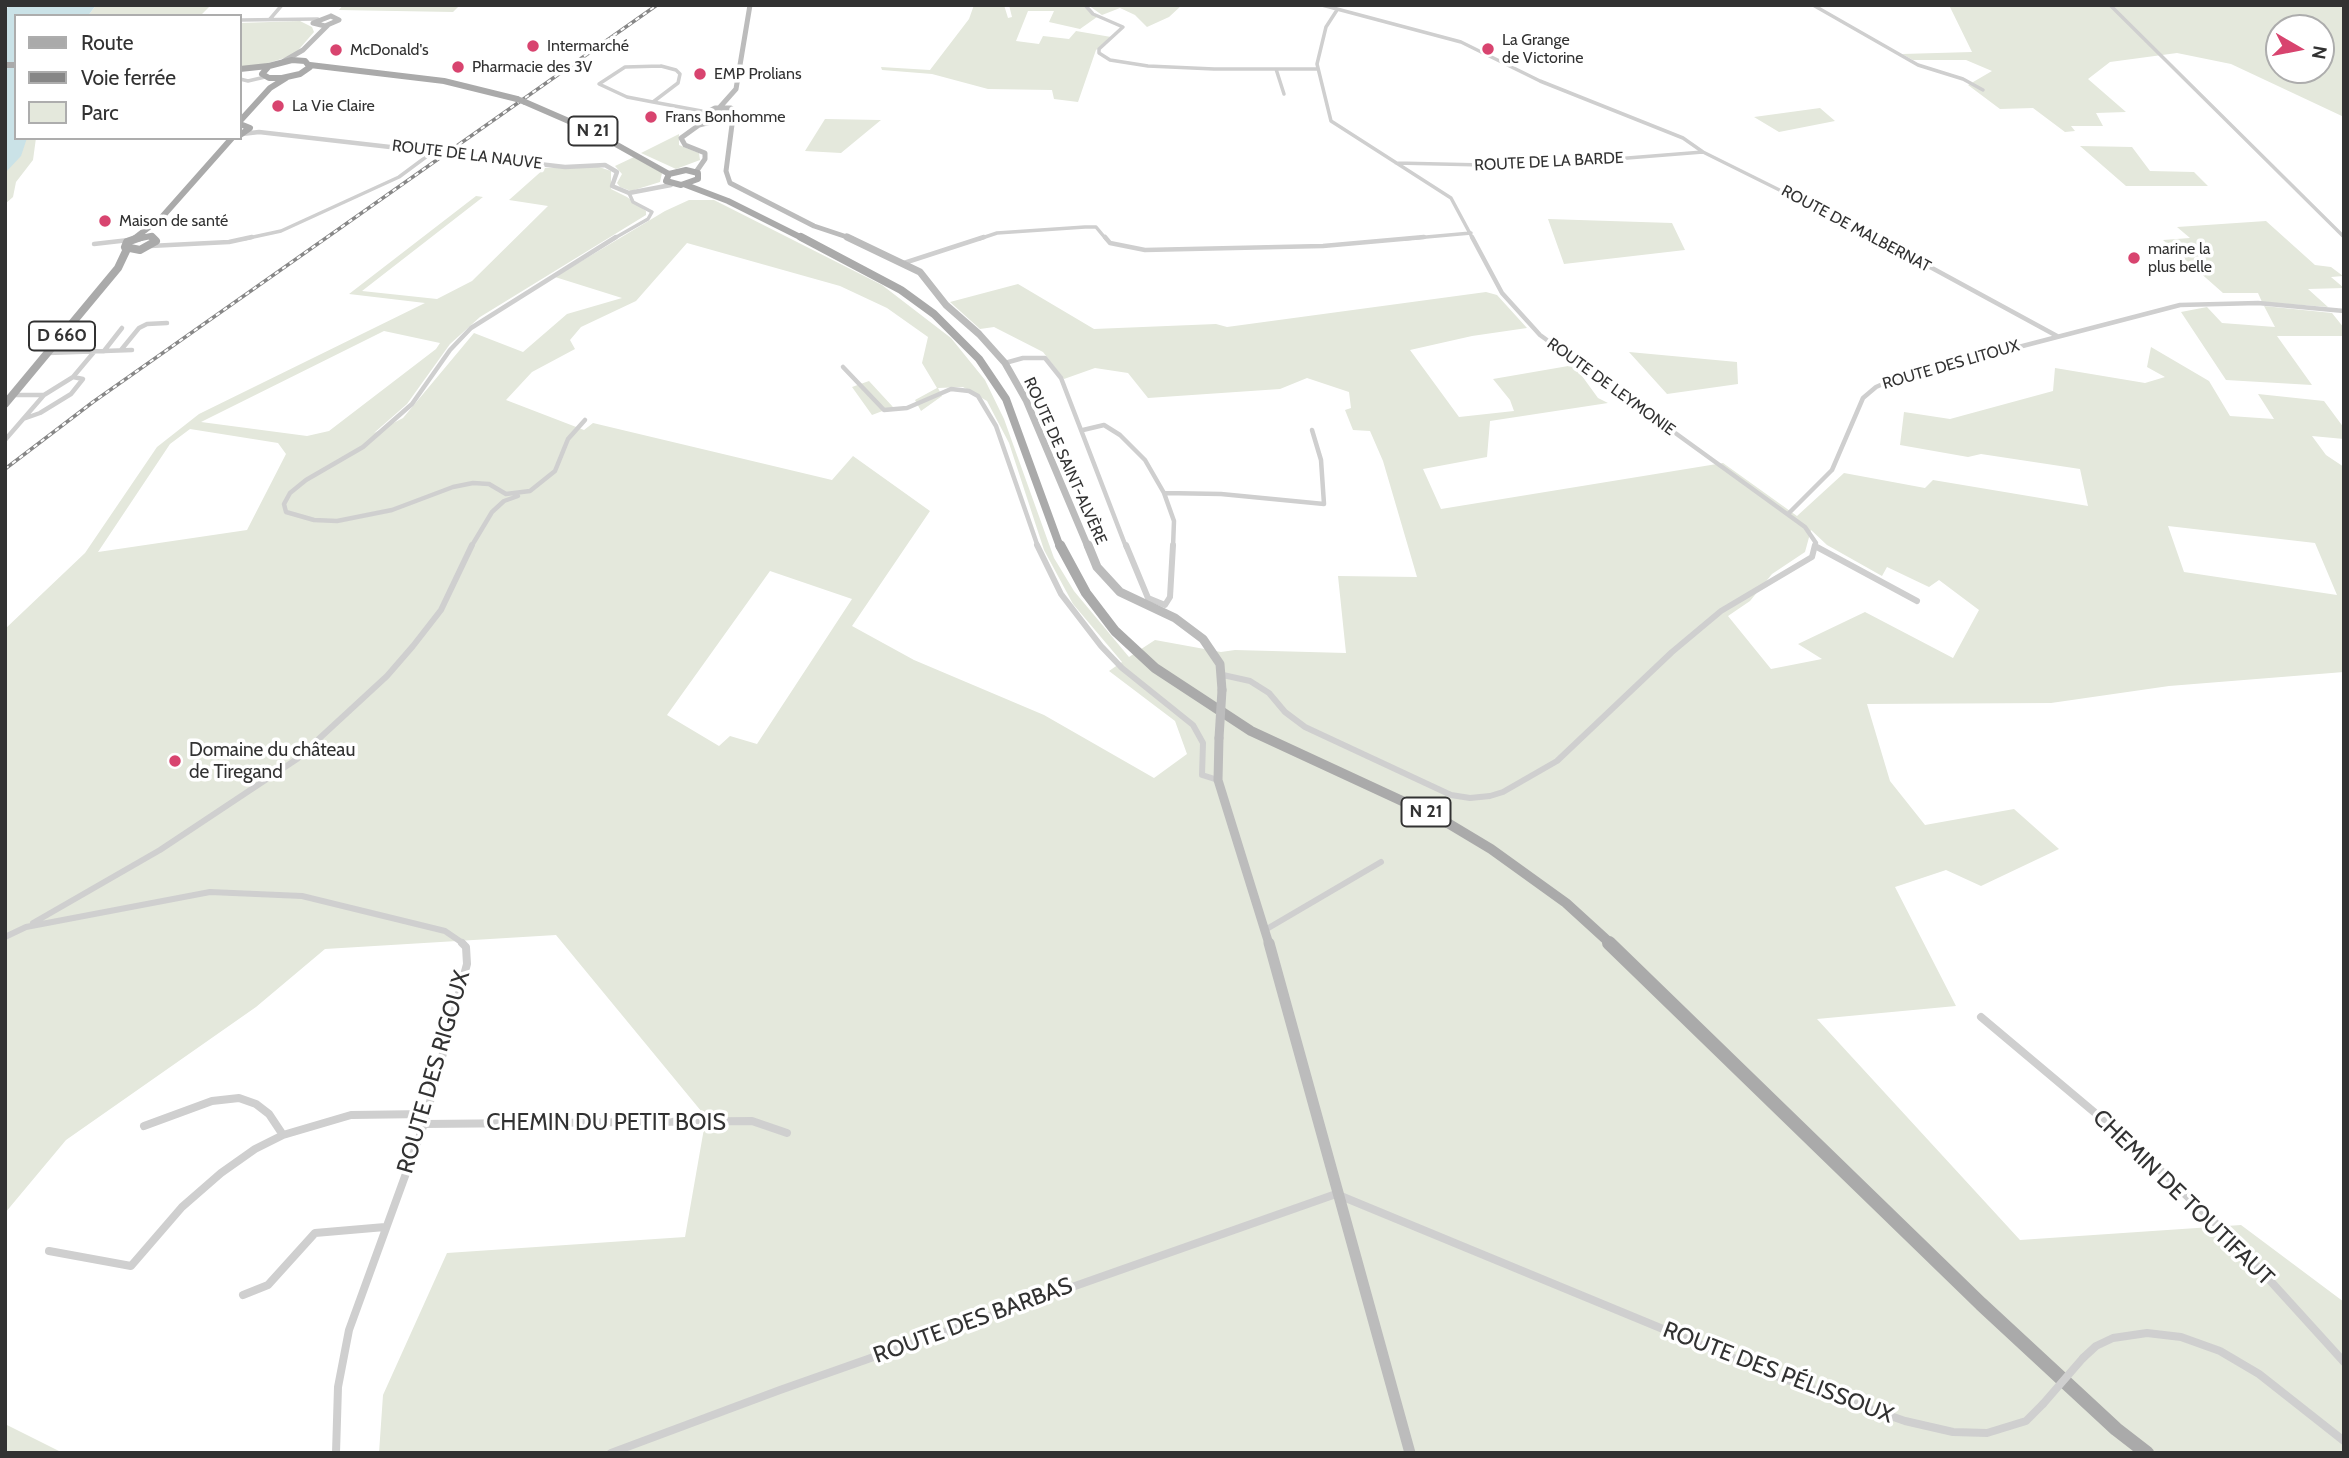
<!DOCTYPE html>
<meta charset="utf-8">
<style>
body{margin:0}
#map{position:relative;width:2349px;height:1458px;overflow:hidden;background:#fff;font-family:Cabin,sans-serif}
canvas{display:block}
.frame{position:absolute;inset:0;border:7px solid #323232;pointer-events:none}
.legend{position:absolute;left:14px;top:14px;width:228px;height:126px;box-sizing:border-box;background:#fff;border:2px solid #adadad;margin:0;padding:9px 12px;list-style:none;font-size:21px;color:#323232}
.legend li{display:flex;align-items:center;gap:14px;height:35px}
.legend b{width:35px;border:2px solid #adadad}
.north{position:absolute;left:2265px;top:14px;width:70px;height:70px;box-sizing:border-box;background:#fff;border:2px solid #adadad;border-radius:50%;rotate:100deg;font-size:19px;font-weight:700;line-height:28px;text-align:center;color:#323232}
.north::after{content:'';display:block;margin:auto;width:24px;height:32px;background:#d8446f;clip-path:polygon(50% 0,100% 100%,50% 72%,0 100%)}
</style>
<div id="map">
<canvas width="2349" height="1458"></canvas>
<div class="frame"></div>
<ul class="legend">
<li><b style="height:9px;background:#aaa"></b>Route</li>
<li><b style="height:9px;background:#878787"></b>Voie ferrée</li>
<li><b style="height:19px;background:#e4e8dc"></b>Parc</li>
</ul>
<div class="north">N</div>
</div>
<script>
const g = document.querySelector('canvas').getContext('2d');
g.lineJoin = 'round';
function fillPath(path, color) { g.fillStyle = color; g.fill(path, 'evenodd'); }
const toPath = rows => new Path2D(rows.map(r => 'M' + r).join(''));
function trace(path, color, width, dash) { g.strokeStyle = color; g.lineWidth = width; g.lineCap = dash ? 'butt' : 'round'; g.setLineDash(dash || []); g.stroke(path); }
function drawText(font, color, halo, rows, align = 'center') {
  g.font = font + ' Cabin,sans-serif'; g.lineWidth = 7; g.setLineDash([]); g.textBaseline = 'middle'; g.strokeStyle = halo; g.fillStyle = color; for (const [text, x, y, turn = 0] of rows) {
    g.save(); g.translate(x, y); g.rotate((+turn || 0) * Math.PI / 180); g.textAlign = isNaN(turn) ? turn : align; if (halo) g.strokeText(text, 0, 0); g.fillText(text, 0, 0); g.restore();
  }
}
const green = toPath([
 [96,5,211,5,200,16,88,16],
 [343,5,460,5,453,12,339,10],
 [974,5,1004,5,1008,18,1012,17,1009,5,1082,5,1097,17,1080,29,1049,22,1054,11,1028,11,1016,41,1039,44,1043,36,1069,39,1076,31,1111,37,1096,50,1078,102,1054,99,1052,90,988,89,932,74,882,70,881,67,930,70,969,19],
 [1088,5,1182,5,1169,17,1147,27,1135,15,1120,8,1102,15],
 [1949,5,2344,5,2344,117,2231,64,2177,53,2110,62,2088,79,2126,112,2096,113,2103,126,2071,126,2075,131,2065,132,2033,108,2000,109,1968,85,1992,71,1966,60,1913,60,1902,54,1972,52],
 [2279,28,2321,28,2321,70,2279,70],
 [300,21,312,27,314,32,294,55,259,66,240,67,240,23],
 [1820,108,1835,121,1779,132,1754,117],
 [825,119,881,120,841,153,805,151],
 [5,133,16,138,36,138,33,160,16,182,13,197,5,204],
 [679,134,679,145,699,153,700,160,676,169,641,153],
 [2080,146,2132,147,2150,171,2194,172,2208,186,2126,186],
 [634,157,662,173,660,182,631,191,620,187,617,183,622,174,615,166],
 [599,167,611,171,611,189,627,197,646,211,646,215,480,317,450,344,407,404,374,433,403,418,474,333,523,352,567,314,622,298,555,277,665,211,689,200,714,200,882,285,951,338,985,380,1004,419,1054,558,1074,591,1129,657,1155,640,1221,652,1235,650,1346,653,1338,576,1417,577,1383,461,1370,431,1353,430,1345,410,1351,408,1349,392,1307,378,1280,389,1148,398,1128,373,1095,368,1064,379,1043,352,994,327,980,329,950,302,1018,284,1094,329,1216,324,1227,327,1486,292,1497,295,1527,328,1472,336,1410,350,1459,417,1514,411,1510,400,1493,379,1574,365,1598,398,1608,403,1490,421,1487,457,1423,469,1441,509,1723,463,1797,516,1844,473,1925,488,1933,480,2088,506,2080,469,1981,454,1968,457,1900,445,1904,412,1950,419,2053,391,2055,368,2145,383,2165,377,2147,367,2151,347,2209,381,2230,416,2274,419,2258,394,2324,401,2344,428,2344,439,2312,436,2326,455,2344,467,2344,672,2169,686,2051,703,1867,704,1890,781,1925,825,2014,809,2059,849,1981,886,1946,870,1895,887,1956,1006,1817,1019,2020,1240,2241,1225,2344,1302,2344,1453,379,1453,383,1395,447,1253,685,1237,706,1117,556,935,325,949,256,1007,66,1140,5,1213,5,629,85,553,157,447,199,414,425,303,349,294,476,196,483,197,362,291,437,299,472,281,548,206,509,200,545,168],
 [687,243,840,286,887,308,928,337,922,363,937,388,915,400,921,411,942,396,938,388,963,387,987,401,1009,443,1044,550,1073,604,1122,662,1109,671,1175,721,1187,754,1154,778,1044,715,914,660,852,626,930,511,853,456,832,480,593,423,584,430,506,400,532,372,575,349,570,340,581,327,636,301],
 [384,331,440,343,436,349,329,431,307,436,201,422],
 [190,429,278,443,286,454,247,530,98,552,170,444],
 [2168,526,2315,543,2337,595,2184,572],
 [1811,530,1827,545,1882,576,1887,567,1929,587,1939,580,1979,610,1953,658,1865,612,1798,644,1822,659,1771,669,1728,616,1750,601,1772,574,1805,552],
 [770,571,852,599,757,744,730,736,719,746,667,715],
 [1548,219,1672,223,1685,250,1564,264],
 [2266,221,2315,265,2331,267,2343,276,2331,277,2344,288,2308,289,2328,307,2262,302,2258,293,2223,293,2163,240,2190,238,2177,227],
 [2264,306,2332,313,2344,328,2344,336,2277,336,2312,385,2226,380,2181,312,2207,307,2222,323,2275,327],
 [1629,352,1737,362,1738,384,1667,394],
 [869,381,893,407,872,415,852,387],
 [5,1424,63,1453,5,1453]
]);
const water = toPath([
 [10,5,96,5,88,16,16,16,16,138,27,138,21,156,5,173,5,10]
]);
const minorFar3 = toPath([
 [1085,5,1093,14,1123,27,1099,49,1099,53,1110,60,1148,66,1214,69,1317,69],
 [1322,5,1461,42,1540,81,1683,138,1703,152,1878,239],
 [1813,5,1918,65,1963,79,1983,90],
 [2110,5,2344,237],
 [1337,10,1326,27,1317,64,1331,121,1451,198,1473,239],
 [270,19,282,5],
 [240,20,318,19],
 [661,66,676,70,680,74,678,83,653,102,627,97,599,84,625,67,661,66],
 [1276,69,1284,94],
 [240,79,248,81,265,77],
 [653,102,707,112],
 [1396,163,1527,166,1703,152],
 [244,239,281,231,399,177,434,151],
 [613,239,648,219,652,212,633,202,629,193],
 [979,239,997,233,1085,227,1096,227,1106,239],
 [1404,239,1471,233]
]);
const minorFar2 = toPath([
 [1105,237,1110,243,1145,250,1323,246,1424,237],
 [1472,237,1502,293,1540,335,1805,527,1816,543,1815,547],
 [1875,237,2057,336],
 [94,244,129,240],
 [150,246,229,242,252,237],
 [904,263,984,237],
 [121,350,139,328,147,324,167,323],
 [104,351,122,328],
 [48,353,132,350],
 [1005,363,1023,358,1045,358,1061,378,1126,547],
 [843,367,884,410,907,408,951,389,969,391,978,396,996,426,1038,547],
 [13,395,44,395,73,377,94,352],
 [23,419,40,413,71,394,83,379,73,377],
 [585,420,568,439,555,471,530,491,506,494,489,484,473,483,453,487,392,510,337,521,314,520,286,512,284,504,290,493,306,480,363,447,412,404,450,350,471,328,616,237],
 [1083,430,1104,425,1120,435,1145,460,1164,493,1174,521,1173,547],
 [5,440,44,395],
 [1164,493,1221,494,1324,504,1321,460,1312,430],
 [1788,514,1832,470,1863,398,1876,387,1892,380,2180,305,2258,303,2344,311],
 [471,547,492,512,504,501,518,496]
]);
const minorFar1 = toPath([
 [1037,545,1061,594,1101,646,1122,668,1193,725,1203,743,1202,775,1218,780],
 [1126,545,1148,598,1165,605,1170,597,1173,545],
 [1815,546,1917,601],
 [1223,675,1250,681,1269,693,1285,712,1305,727,1451,795,1470,798,1490,796,1503,792,1557,761,1672,652,1721,611,1812,557,1815,545],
 [33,923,160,850,297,759,387,676,413,646,441,610,472,545],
 [1265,930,1381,862],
 [5,937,26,927,210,892,302,896,445,931,464,944]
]);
const minor = toPath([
 [1981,1017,2138,1149,2235,1242,2344,1362],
 [424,1124,752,1121,787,1133],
 [144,1126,212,1101,239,1098,256,1104,269,1114,283,1135,351,1115,426,1114],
 [49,1251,131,1266,182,1207,221,1173,255,1149,283,1135],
 [243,1295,268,1285,315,1233,385,1227],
 [2083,1358,2096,1346,2113,1338,2147,1333,2181,1337,2220,1351,2259,1374,2344,1441],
 [336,1453,338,1387,349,1330,424,1124,467,964,466,947,462,943],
 [611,1453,780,1390,1336,1194,1784,1379,1905,1421,1953,1432,1987,1433,2026,1421,2043,1404]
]);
const tertiary = toPath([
 [242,134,259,132,565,167,605,165,617,172,612,186,629,193,671,185]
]);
const secondaryFar3 = toPath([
 [331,16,339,20,325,26,313,23,331,16],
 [284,61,303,50,328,25],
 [720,107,736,89,750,5],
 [715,108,731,108,736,113,722,120,707,118,707,112,715,108],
 [733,117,726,171,730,183,814,226,853,239],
 [696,172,705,159,705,153,685,145,681,138,699,125,715,121]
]);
const secondaryFar2 = toPath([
 [847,237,920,272,946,305,979,334,1005,363,1026,400,1088,547]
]);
const secondaryFar1 = toPath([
 [1088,545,1097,567,1120,592,1175,618,1203,639,1220,664,1222,690],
 [1219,738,1218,780,1269,944]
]);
const secondary = toPath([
 [1269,943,1410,1453]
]);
const primaryFar3 = toPath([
 [292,60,305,61,310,67,300,74,282,78,269,78,262,74,269,66,292,60],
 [5,65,16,65],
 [310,65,444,81,517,99],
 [240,69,268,66],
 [525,102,594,132,669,174],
 [240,121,270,88,286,78],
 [240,124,250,128,240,135],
 [686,170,698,173,698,179,681,185,666,181,669,174,686,170],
 [686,185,728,201,804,239],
 [135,238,162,217,232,138],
 [136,239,151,236,154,239]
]);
const primaryFar2 = toPath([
 [141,237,127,242,125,247,140,250,156,241,152,237],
 [801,237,901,290,934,314,979,359,1006,399,1060,547],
 [5,404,118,268,127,249]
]);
const primaryFar1 = toPath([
 [1060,545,1086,593,1115,631,1155,668,1251,731,1441,819,1491,849,1566,903,1611,944]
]);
const primary = toPath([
 [1609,943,1981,1304,2116,1429,2147,1453]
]);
const rail = toPath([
 [5,469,93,402,657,5]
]);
const minorBridge = toPath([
 [2043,1404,2083,1358]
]);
const secondaryBridge = toPath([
 [1219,738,1222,690]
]);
const primaryBridge = toPath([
 [517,99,525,102]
]);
const markers = [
 [533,46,7,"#d8446f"],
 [1488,49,7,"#d8446f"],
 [336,50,7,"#d8446f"],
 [458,67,7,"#d8446f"],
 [700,74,7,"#d8446f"],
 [278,106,7,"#d8446f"],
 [651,117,7,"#d8446f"],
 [105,221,7,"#d8446f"],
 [2134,258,7,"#d8446f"],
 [175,761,7,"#d8446f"]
];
const farPoinames = [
 ["La Grange",1502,40],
 ["de Victorine",1502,58],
 ["Intermarché",547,46],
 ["McDonald's",350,50],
 ["Pharmacie des 3V",472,67],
 ["EMP Prolians",714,74],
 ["La Vie Claire",292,106],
 ["Frans Bonhomme",665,117],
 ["Maison de santé",119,221],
 ["marine la",2148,249],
 ["plus belle",2148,267]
];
const farStreetnames = [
 ["ROUTE DE LA NAUVE",467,155,7],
 ["ROUTE DE LA BARDE",1549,162,-3],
 ["ROUTE DE MALBERNAT",1856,229,28],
 ["ROUTE DES LITOUX",1951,365,-16],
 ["ROUTE DE LEYMONIE",1611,387,36],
 ["ROUTE DE SAINT-ALVÈRE",1065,461,66]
];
const shields = [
 [593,131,49],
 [62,336,66],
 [1426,812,49]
];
const shieldNames = [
 ["N 21",593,131],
 ["D 660",62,336],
 ["N 21",1426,812]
];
const poiNames = [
 ["Domaine du château",189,750],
 ["de Tiregand",189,772]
];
const nearStreetnames = [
 ["ROUTE DES RIGOUX",434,1072,-74],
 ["CHEMIN DU PETIT BOIS",606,1123],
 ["CHEMIN DE TOUTIFAUT",2183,1198,44],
 ["ROUTE DES BARBAS",973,1321,-20],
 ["ROUTE DES PÉLISSOUX",1778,1373,21]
];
fillPath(green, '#e4e8dc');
fillPath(water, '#cae2e7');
trace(minorFar3, '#cfcfcf', 3.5);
trace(minorFar2, '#cfcfcf', 4.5);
trace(minorFar1, '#cfcfcf', 6);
trace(minor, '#cfcfcf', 8);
trace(tertiary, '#cfcfcf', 4.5);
trace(secondaryFar3, '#bcbcbc', 5);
trace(secondaryFar2, '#bcbcbc', 7);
trace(secondaryFar1, '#bcbcbc', 9);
trace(secondary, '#bcbcbc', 11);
trace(primaryFar3, '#aaa', 6);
trace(primaryFar2, '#aaa', 8);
trace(primaryFar1, '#aaa', 10);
trace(primary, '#aaa', 14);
trace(rail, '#878787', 3.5);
trace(rail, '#fff', 2, [4.5]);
trace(minorBridge, '#cfcfcf', 8);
trace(secondaryBridge, '#bcbcbc', 9);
trace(primaryBridge, '#aaa', 6);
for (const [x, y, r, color] of markers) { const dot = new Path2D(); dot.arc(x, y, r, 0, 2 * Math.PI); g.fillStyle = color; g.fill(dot); trace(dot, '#fff', 2.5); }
drawText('16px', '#323232', '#fff', farPoinames, 'left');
drawText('16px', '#323232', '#fff', farStreetnames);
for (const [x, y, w] of shields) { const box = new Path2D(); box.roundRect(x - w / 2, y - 14.5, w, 29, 5); g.fillStyle = '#fff'; g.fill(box); trace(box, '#323232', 2); }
drawText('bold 18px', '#323232', null, shieldNames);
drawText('19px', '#323232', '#fff', poiNames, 'left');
drawText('23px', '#323232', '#fff', nearStreetnames);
</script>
